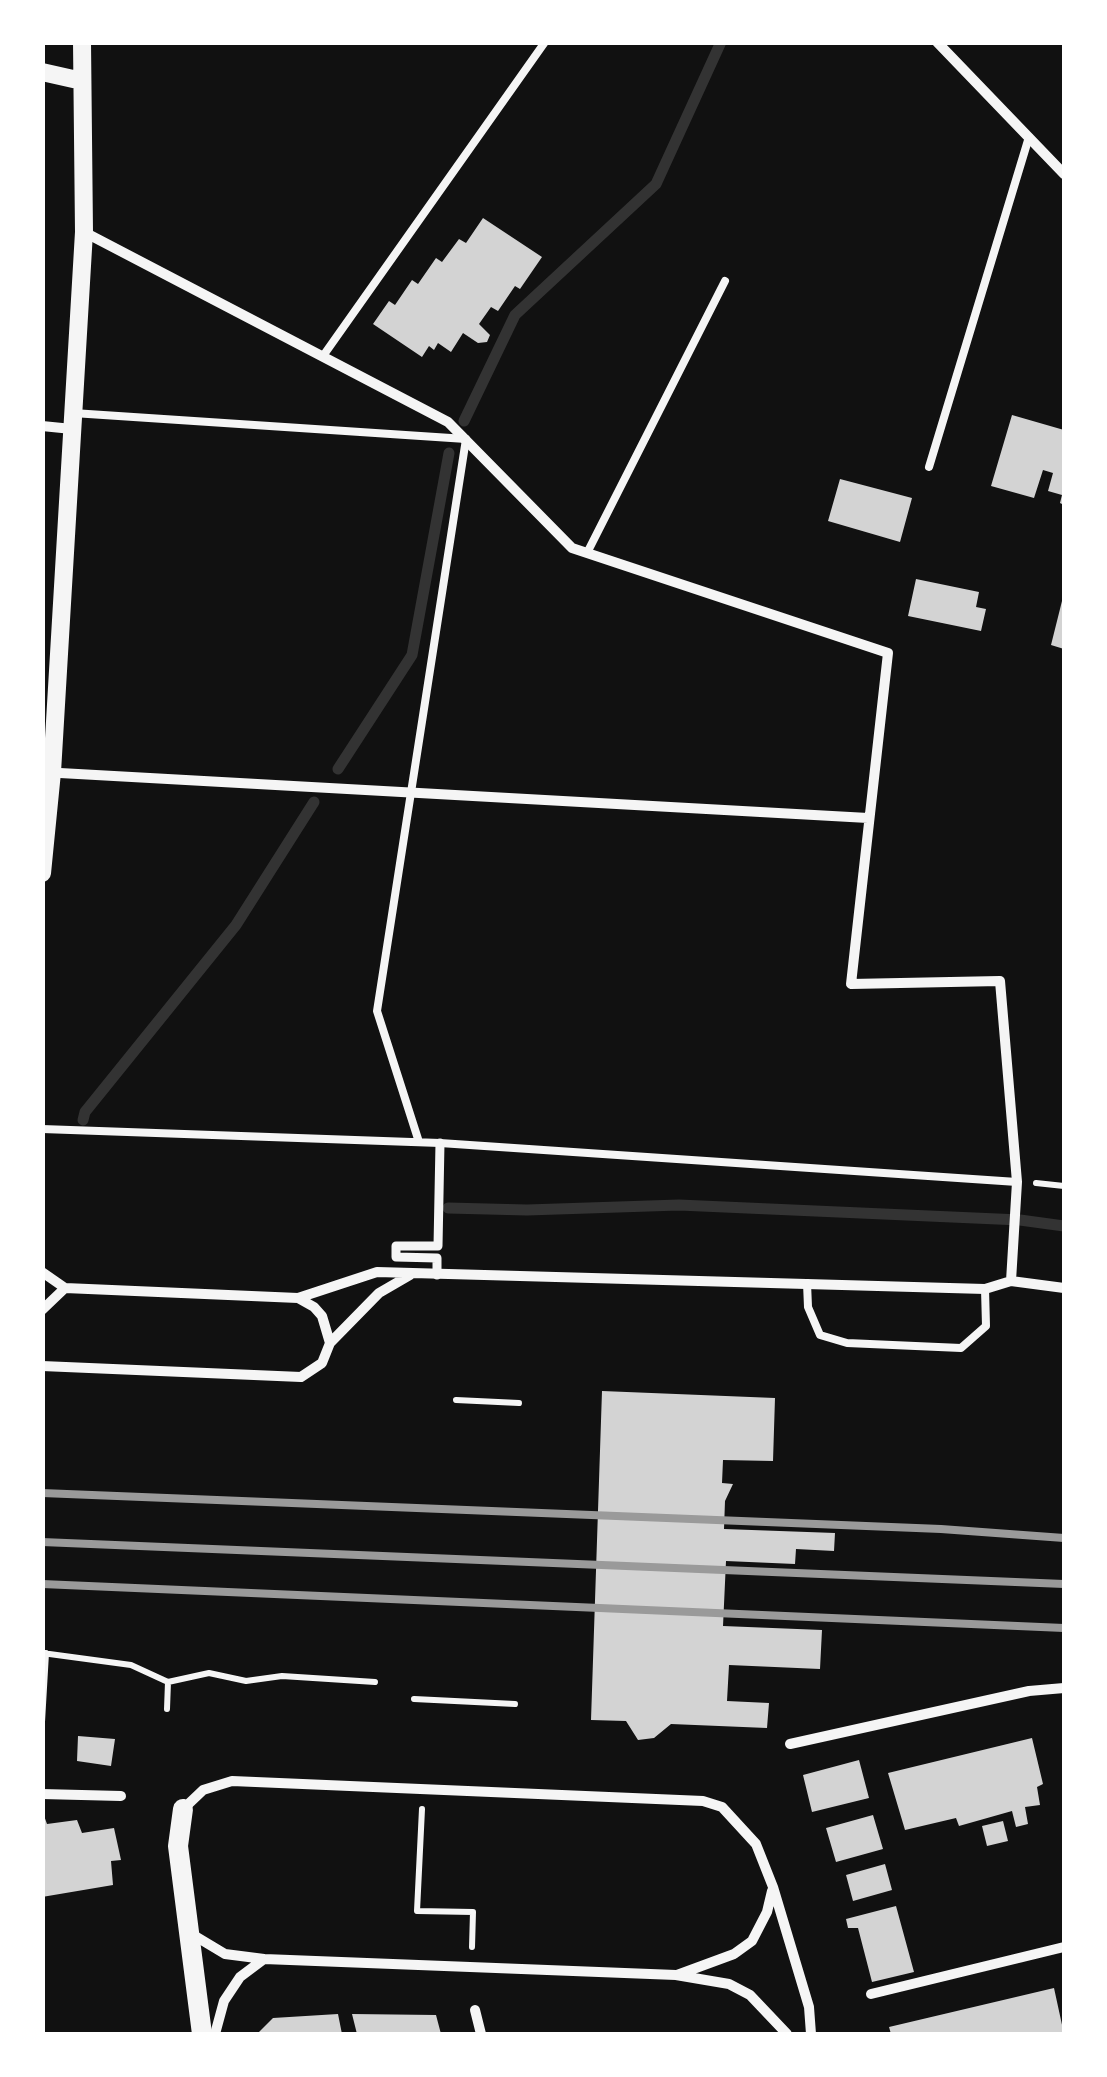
<!DOCTYPE html>
<style>
body{margin:0}
#map{position:relative;width:1107px;height:2077px;overflow:hidden;background:#111;font-family:"Playfair Display",serif}
canvas{display:block}
.frame{position:absolute;inset:0;border:45px solid #fff;pointer-events:none}
</style>
<div id="map">
<canvas width="1107" height="2077"></canvas>
<div class="frame"></div>
</div>
<script>
const g = document.querySelector('canvas').getContext('2d');
g.lineJoin = 'round';
const toPath = rows => new Path2D(rows.map(r => 'M' + r).join(''));
function trace(path, color, width, dash) { g.strokeStyle = color; g.lineWidth = width; g.lineCap = dash ? 'butt' : 'round'; g.setLineDash(dash || []); g.stroke(path); }
function fillPath(path, color) { g.fillStyle = color; g.fill(path, 'evenodd'); }
const stream = toPath([
 [464,421,515,315,656,184,721,42],
 [338,769,412,655,449,453],
 [83,1120,85,1112,236,925,314,802],
 [448,1208,527,1210,679,1205,1020,1220,1064,1226]
]);
const building = toPath([
 [483,218,542,257,520,289,515,286,498,311,491,307,479,324,490,335,487,342,478,343,463,333,451,352,438,343,434,350,429,346,422,357,373,324,389,301,395,305,412,280,418,284,436,258,442,262,459,239,466,243],
 [1012,415,1064,430,1064,505,1060,503,1062,495,1048,491,1053,473,1043,470,1034,498,991,486],
 [840,479,912,498,900,542,828,521],
 [916,579,979,592,976,607,986,609,981,631,908,616],
 [1063,597,1064,597,1064,649,1051,645],
 [602,1391,775,1398,773,1461,723,1460,722,1483,733,1484,725,1501,724,1529,835,1533,834,1551,796,1549,795,1564,726,1561,723,1626,822,1630,820,1669,729,1665,727,1701,769,1703,767,1728,671,1724,654,1738,638,1740,626,1721,591,1720],
 [78,1736,115,1739,111,1766,77,1761],
 [1032,1738,1043,1784,1037,1787,1040,1805,1025,1807,1028,1824,1016,1827,1012,1811,959,1826,956,1818,905,1830,888,1773],
 [859,1760,869,1798,812,1812,803,1775],
 [42,1810,47,1824,77,1820,82,1833,114,1828,121,1860,111,1861,113,1885,42,1897],
 [873,1815,883,1849,836,1862,826,1828],
 [1003,1821,1008,1841,987,1846,982,1826],
 [885,1864,892,1890,853,1901,846,1875],
 [896,1906,914,1972,872,1982,858,1928,848,1928,846,1919],
 [1054,1988,1064,2034,891,2034,889,2027],
 [338,2014,342,2034,257,2034,273,2018],
 [352,2014,436,2015,441,2034,357,2034]
]);
const path = toPath([
 [1036,1183,1064,1186],
 [456,1400,519,1403],
 [42,1653,131,1665,168,1682,209,1673,246,1681,282,1676,375,1682],
 [414,1699,515,1704],
 [167,1709,168,1682],
 [42,1722,46,1653],
 [422,1809,417,1911,473,1912,472,1947]
]);
const service = toPath([
 [323,356,545,42],
 [73,413,466,439,377,1011,419,1142],
 [929,467,1029,137],
 [587,553,725,281],
 [42,1129,440,1143,1017,1182],
 [807,1283,808,1307,820,1335,847,1343,961,1348,986,1326,985,1289]
]);
const pedestrian = toPath([
 [437,1275,437,1258,396,1257,396,1246,438,1246,440,1143]
]);
const minor = toPath([
 [937,42,1064,174],
 [84,232,448,422,572,548,888,653,851,984,1000,981,1017,1182,1011,1281],
 [42,426,72,429],
 [42,772,868,818],
 [42,1272,65,1288,298,1298,314,1307,322,1316,330,1343,322,1363,301,1377,42,1366],
 [298,1298,377,1272,985,1289,1011,1281,1064,1288],
 [42,1310,65,1288],
 [330,1343,379,1293,410,1275],
 [790,1744,1029,1691,1064,1688],
 [42,1794,121,1796],
 [183,1809,203,1790,232,1781,703,1801,722,1807,756,1844,773,1887,809,2007,811,2034],
 [190,1933,225,1954,264,1959,676,1975,729,1984,750,1995,787,2034],
 [677,1975,734,1954,752,1941,767,1912,772,1891],
 [871,1994,1064,1947],
 [475,2010,481,2034],
 [215,2034,224,2001,240,1977,264,1959]
]);
const tertiary = toPath([
 [42,72,82,81],
 [42,873,52,772,84,232,82,42]
]);
const secondary = toPath([
 [183,1809,178,1846,202,2034]
]);
const rail = toPath([
 [42,1493,941,1529,1064,1538],
 [42,1542,1064,1584],
 [42,1584,1064,1628]
]);
trace(stream, '#333', 11);
fillPath(building, '#d3d3d3');
trace(path, '#f5f5f5', 6);
trace(service, '#f5f5f5', 8);
trace(pedestrian, '#f5f5f5', 9);
trace(minor, '#f5f5f5', 10);
trace(tertiary, '#f5f5f5', 18);
trace(secondary, '#f5f5f5', 20);
trace(rail, '#9a9a9a', 8);
</script>
